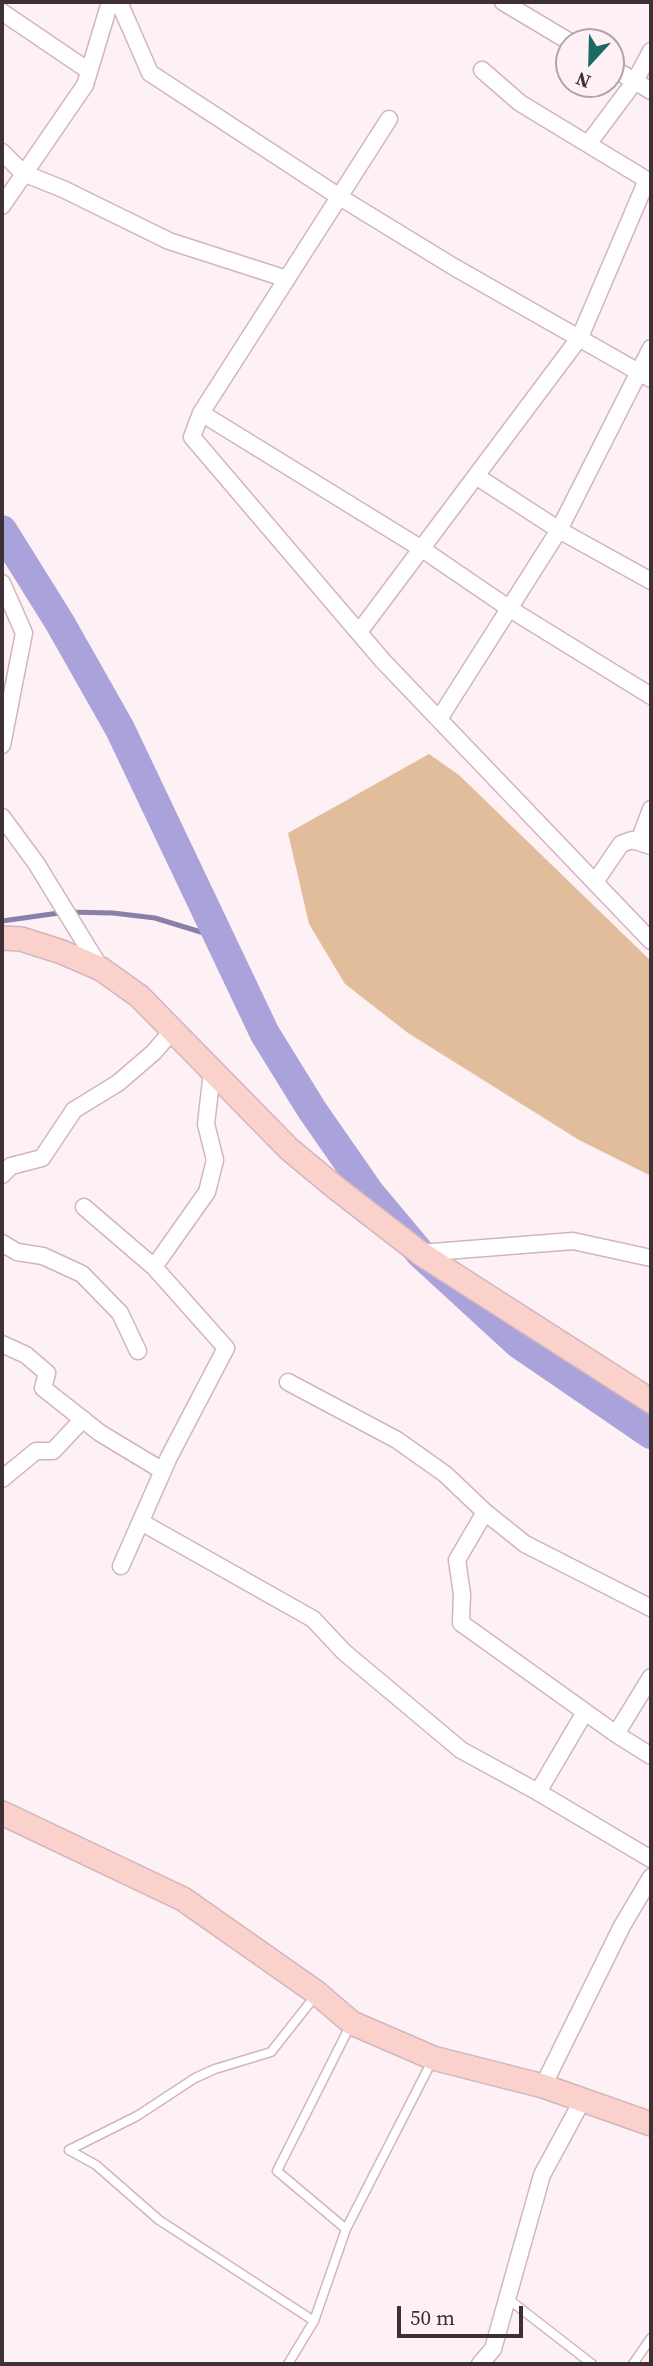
<!DOCTYPE html>
<style>
body{margin:0}
#map{position:relative;width:653px;height:2366px;overflow:hidden;background:#fef1f5;font-family:"Source Serif 4",serif}
canvas{display:block}
.frame{position:absolute;inset:0;border:4px solid #3d3135;pointer-events:none}
.north{position:absolute;left:555px;top:28px;width:70px;height:70px;box-sizing:border-box;background:#fef1f5;border:2px solid #b1a4a8;border-radius:50%;rotate:202deg;font-size:19px;font-weight:700;line-height:28px;text-align:center;color:#3d3135}
.north::after{content:'';display:block;margin:auto;width:24px;height:32px;background:#1b6865;clip-path:polygon(50% 0,100% 100%,50% 72%,0 100%)}
.scale{position:absolute;left:397px;top:2306px;width:126px;height:32px;box-sizing:border-box;border:4px solid #3d3135;border-top:0;padding-left:9px;font-size:21px;line-height:24px;white-space:nowrap;color:#3d3135;-webkit-text-stroke:5px #fef1f5;paint-order:stroke}
</style>
<div id="map">
<canvas width="653" height="2366"></canvas>
<div class="frame"></div>
<div class="north">N</div>
<div class="scale">50 m</div>
</div>
<script>
const g = document.querySelector('canvas').getContext('2d');
g.lineJoin = 'round';
function fillPath(path, color) { g.fillStyle = color; g.fill(path, 'evenodd'); }
const toPath = rows => new Path2D(rows.map(r => 'M' + r).join(''));
function trace(path, color, width, dash) { g.strokeStyle = color; g.lineWidth = width; g.lineCap = dash ? 'butt' : 'round'; g.setLineDash(dash || []); g.stroke(path); }
const green = toPath([
 [429,754,459,775,651,961,651,1176,579,1140,408,1033,345,984,309,924,288,833]
]);
const stream = toPath([
 [2,921,66,912,113,913,155,918,217,937]
]);
const river = toPath([
 [2,530,60,623,120,729,265,1034,312,1110,369,1192,420,1253,518,1343,651,1434]
]);
const lane = toPath([
 [69,2150,137,2116,195,2078,215,2069,271,2052,316,1995],
 [69,2150,96,2165,159,2220,314,2321],
 [346,2229,277,2171,350,2026],
 [507,2298,592,2364],
 [288,2364,314,2321,346,2229,432,2061],
 [633,2364,651,2338]
]);
const street = toPath([
 [119,2,150,73,338,196,454,267,651,379],
 [503,2,570,42],
 [2,12,89,71],
 [611,67,651,91],
 [389,119,201,413,192,437,383,661,651,941],
 [588,144,635,81,651,51],
 [2,152,23,173,63,189,169,241,287,279],
 [2,206,85,85,110,2],
 [201,413,422,549,510,609,651,696],
 [476,476,559,530,651,581],
 [2,583,24,633,2,745],
 [359,632,580,337,647,180,520,103,482,70],
 [439,719,559,530,651,348],
 [2,817,36,863,101,969],
 [639,841,651,809],
 [595,882,621,844,632,840,651,846],
 [2,1175,11,1166,42,1158,74,1110,118,1083,154,1052,172,1031],
 [84,1207,154,1267],
 [2,1243,17,1252,43,1256,82,1274,120,1313,138,1351],
 [420,1253,573,1241,651,1258],
 [2,1344,26,1355,47,1373,43,1388,100,1433,163,1471],
 [288,1382,397,1440,445,1474,485,1512,525,1544,651,1608],
 [2,1479,36,1451,53,1451,83,1419],
 [485,1512,457,1560,462,1594,461,1623,616,1734,651,1756],
 [141,1522,313,1619,344,1652,461,1750,538,1792,585,1712],
 [121,1566,169,1457,226,1348,154,1267,207,1192,215,1160,206,1124,212,1072],
 [616,1734,651,1677],
 [538,1792,651,1859],
 [543,2086,622,1926,651,1877],
 [480,2364,493,2349,542,2175,583,2099]
]);
const secondary = toPath([
 [2,938,21,939,62,952,101,969,139,996,289,1149,336,1188,420,1253,651,1401],
 [2,1813,183,1899,317,1993,352,2023,433,2058,543,2086,651,2124]
]);
fillPath(green, '#e2bd9b');
trace(stream, '#8980a9', 5);
trace(river, '#aaa2db', 30);
trace(lane, '#d2b5be', 11);
trace(street, '#d2b5be', 19);
trace(secondary, '#d2b5be', 26);
trace(lane, '#fff', 8);
trace(street, '#fff', 16);
trace(secondary, '#fad1cb', 23);
</script>
